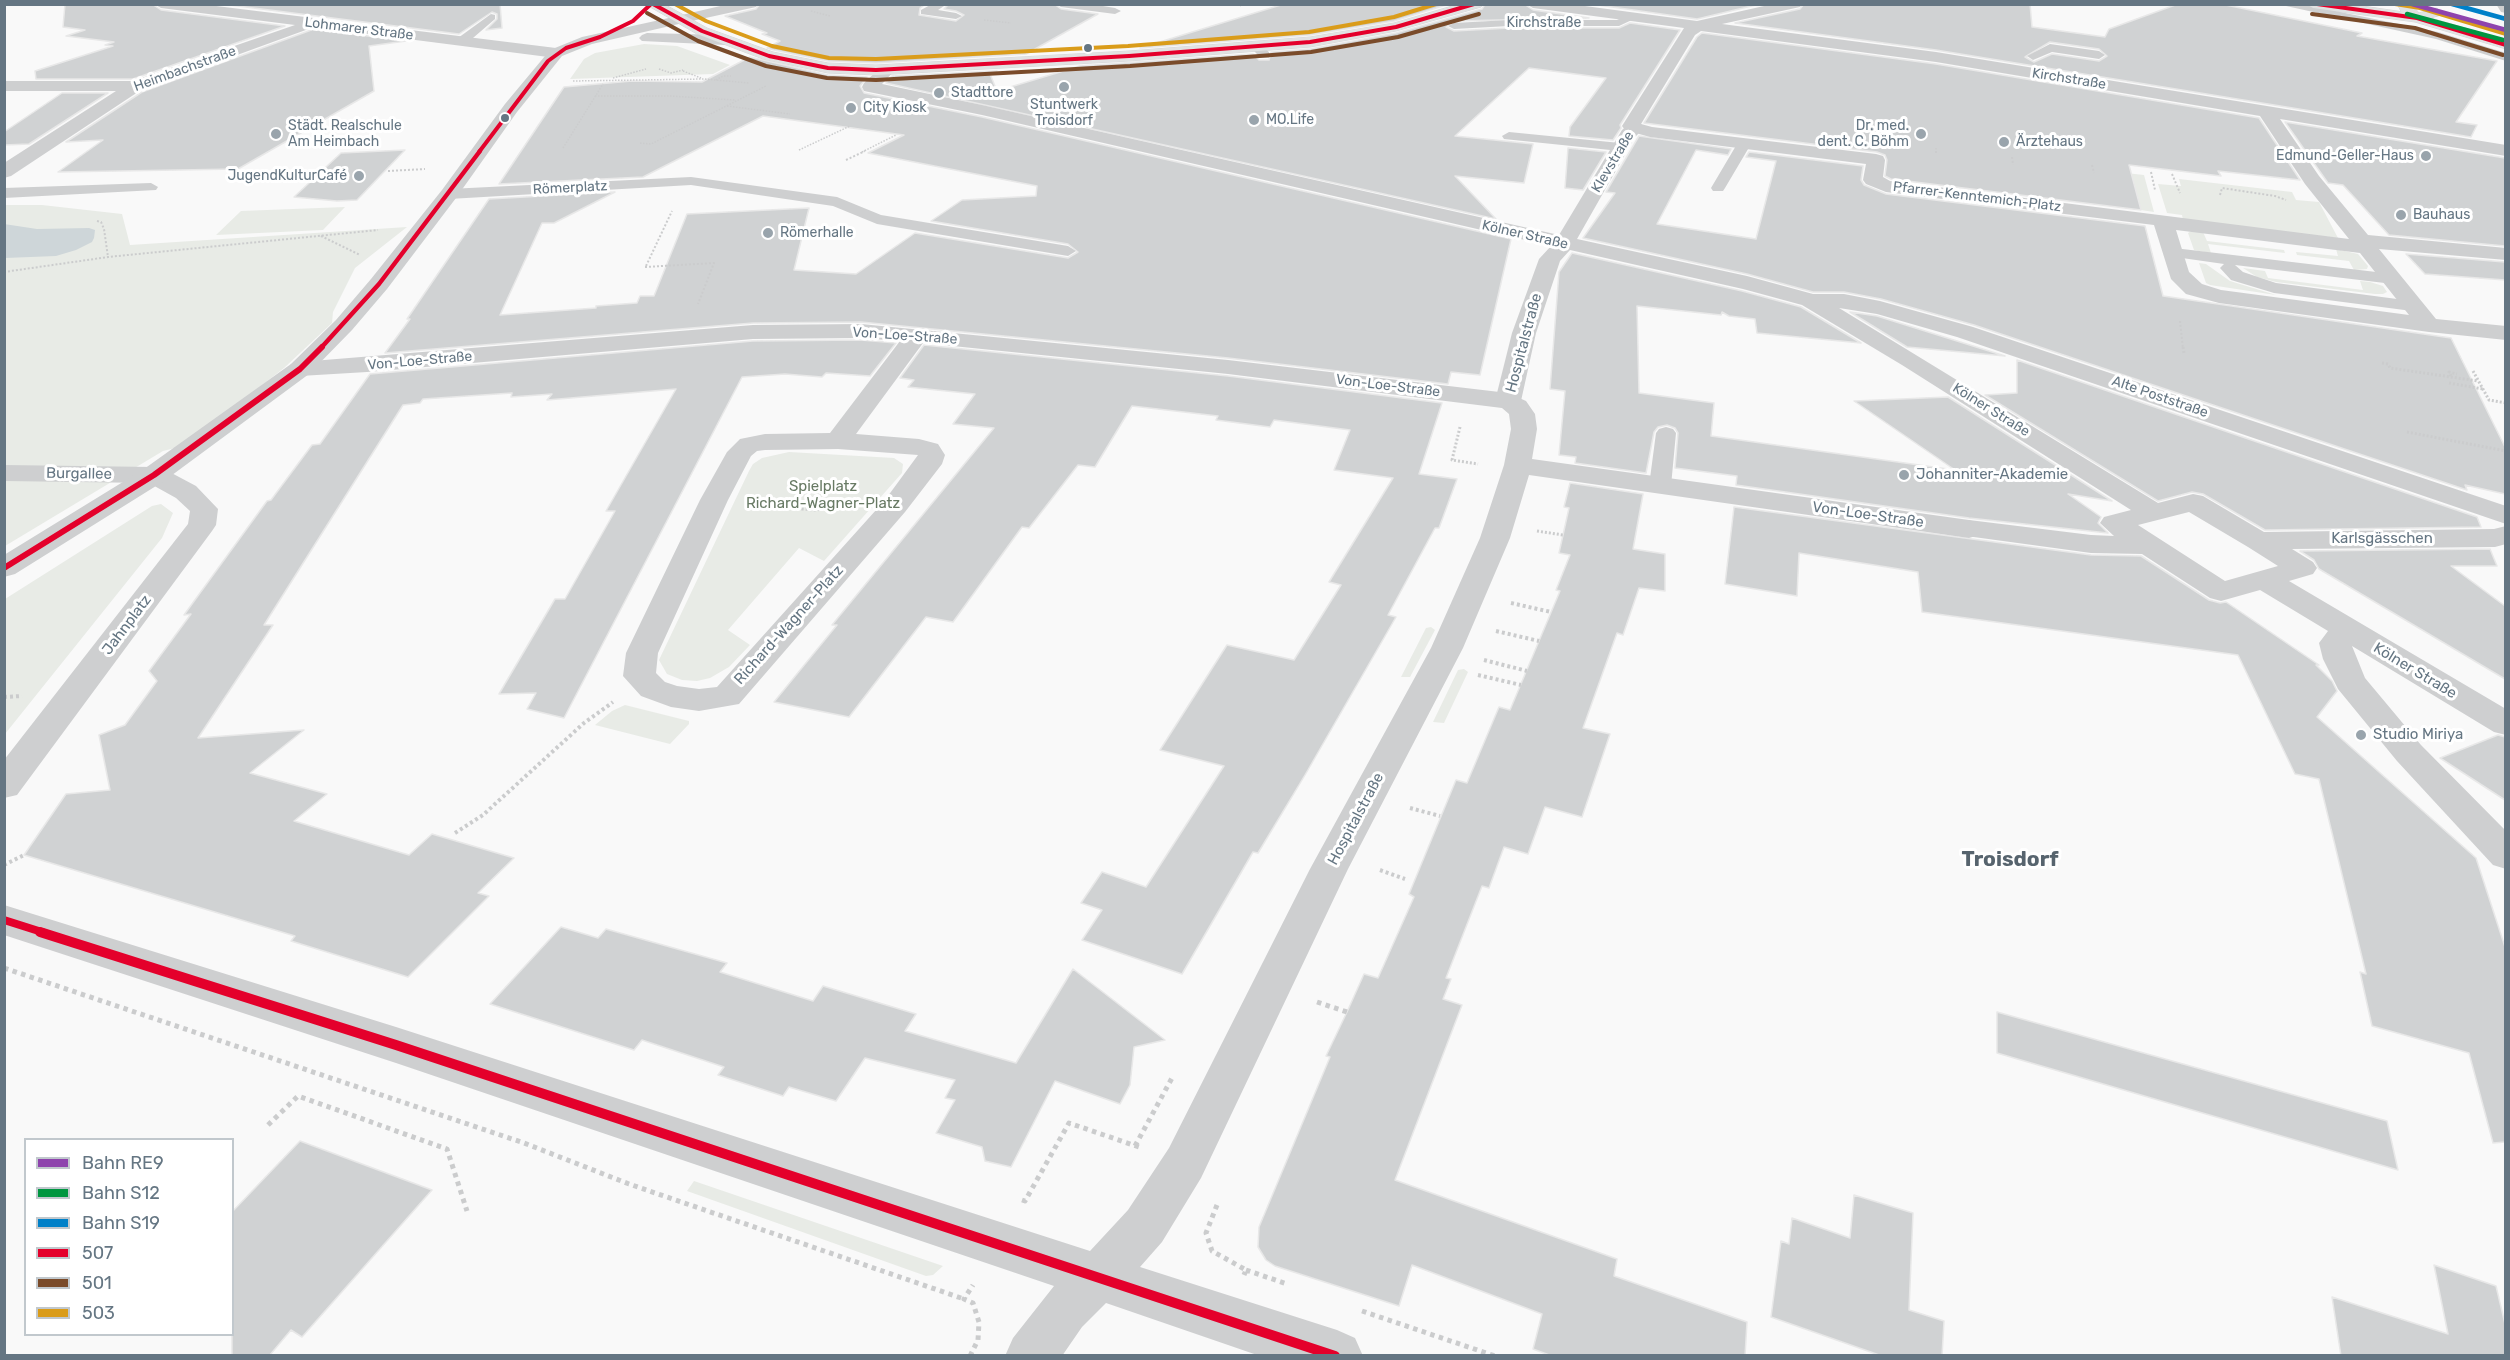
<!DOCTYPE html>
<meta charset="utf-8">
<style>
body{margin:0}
#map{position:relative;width:2510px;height:1360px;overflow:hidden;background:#f9f9f9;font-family:Rubik,sans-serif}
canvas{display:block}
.frame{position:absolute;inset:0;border:6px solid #657683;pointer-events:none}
.legend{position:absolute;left:24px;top:1138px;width:210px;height:198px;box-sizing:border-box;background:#fff;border:2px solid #c1c8cd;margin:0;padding:8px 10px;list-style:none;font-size:18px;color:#657683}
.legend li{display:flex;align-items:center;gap:12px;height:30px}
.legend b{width:30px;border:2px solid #c1c8cd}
</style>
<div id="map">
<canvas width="2510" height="1360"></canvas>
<div class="frame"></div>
<ul class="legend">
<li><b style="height:8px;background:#8e44ad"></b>Bahn RE9</li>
<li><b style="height:8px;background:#009640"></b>Bahn S12</li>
<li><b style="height:8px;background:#0080c8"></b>Bahn S19</li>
<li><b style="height:8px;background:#e4002b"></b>507</li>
<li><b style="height:8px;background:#7a4b2a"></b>501</li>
<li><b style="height:8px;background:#da9c1a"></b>503</li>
</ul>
</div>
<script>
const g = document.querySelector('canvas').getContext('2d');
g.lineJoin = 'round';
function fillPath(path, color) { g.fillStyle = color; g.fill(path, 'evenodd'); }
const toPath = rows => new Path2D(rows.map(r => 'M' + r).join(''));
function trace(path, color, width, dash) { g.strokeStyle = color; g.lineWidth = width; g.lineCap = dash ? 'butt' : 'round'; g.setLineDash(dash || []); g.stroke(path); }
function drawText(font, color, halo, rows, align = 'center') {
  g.font = font + ' Rubik,sans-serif'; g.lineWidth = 6; g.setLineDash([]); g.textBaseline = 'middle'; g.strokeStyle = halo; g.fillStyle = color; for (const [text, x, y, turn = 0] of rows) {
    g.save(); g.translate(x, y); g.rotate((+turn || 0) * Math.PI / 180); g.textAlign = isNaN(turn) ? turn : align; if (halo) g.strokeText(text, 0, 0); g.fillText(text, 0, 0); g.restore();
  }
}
const green = toPath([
 [644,44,677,46,730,65,713,74,570,79,584,59,595,53],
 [2099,170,2144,175,2154,212,2115,206],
 [2179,179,2292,192,2296,200,2319,202,2338,238,2183,220,2182,215,2167,213,2158,184,2181,186],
 [4,205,42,205,122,214,130,245,407,227,355,268,333,312,332,323,284,368,202,432,175,448,163,451,5,546],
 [345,207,323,230,216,235,241,211],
 [2191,231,2203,232,2207,241,2284,250,2285,253,2208,244,2211,253,2198,251,2194,250,2188,233],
 [2336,249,2358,254,2368,266,2367,269,2354,270,2349,261,2297,255,2296,252,2338,256],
 [2199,263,2206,264,2230,281,2276,295,2210,285,2206,283],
 [2243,268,2265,271,2268,278,2363,290,2360,281,2370,282,2383,286,2387,292,2383,294,2375,294,2276,282,2257,277],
 [789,452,894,458,903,464,902,473,824,561,799,548,728,630,750,645,729,667,710,678,697,681,682,680,667,674,659,660,749,471,753,464,762,458],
 [161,504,173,513,162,538,5,734,5,599,152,506],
 [1431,627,1435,630,1410,677,1401,677,1426,628],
 [1464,669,1468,672,1444,723,1433,722,1458,670],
 [625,705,689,721,689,724,670,744,595,725,612,711],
 [694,1181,943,1266,933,1275,926,1276,687,1191]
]);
const water = toPath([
 [4,224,37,229,89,228,95,230,94,238,92,242,76,250,56,256,5,258]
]);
const building = toPath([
 [65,4,152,4,161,10,285,26,133,79,36,79,35,71,113,46,105,45,114,42,66,36,85,30,63,27,65,4],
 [222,4,500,4,502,28,486,30,497,19,497,14,492,12,459,34,222,4],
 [760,4,926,4,920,8,919,15,956,21,964,15,956,11,944,9,949,4,1054,4,1061,9,1098,14,1026,54,876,63,828,61,774,50,767,48,780,41,762,34,767,33,725,16,756,9,760,4],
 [1284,4,1449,4,1394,21,1310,35,1140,48,1284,4],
 [1485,4,1524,4,1533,10,1589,18,1454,21,1446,27,1454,31,1509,28,1619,28,1630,23,1680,30,1620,125,1621,128,1613,140,1569,136,1570,127,1606,78,1529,68,1455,136,1533,144,1524,183,1455,176,1496,219,886,83,892,76,997,71,990,74,997,91,1080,66,1253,54,1259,60,1269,60,1271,52,1310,49,1396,33,1482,9,1485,4],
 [1591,4,1760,4,1697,19,1591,4],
 [1804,4,2030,4,2032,27,2105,37,2109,29,2178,4,2221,4,2362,33,2357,36,2497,61,2456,122,2477,125,2471,137,1936,50,1735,23,1800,9,1804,4],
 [2050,42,2099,49,2107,56,2099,61,2052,54,2034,62,2025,57,2050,42],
 [314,29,406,41,369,46,374,91,238,169,58,172,103,140,66,142,142,92,314,29],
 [1702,33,1936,64,2259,118,2300,180,2218,171,2221,176,2129,165,2141,210,1891,179,1885,176,1887,160,1885,155,1877,152,1644,123,1697,37,1702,33],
 [750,57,828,75,867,77,860,86,864,93,982,117,1511,239,1480,375,1451,372,1448,384,1228,358,861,322,753,323,385,353,410,319,407,319,489,199,615,192,554,223,542,223,500,315,596,308,596,306,637,303,640,296,654,296,687,214,809,208,794,270,856,274,915,233,1068,258,1078,252,1068,244,931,221,962,200,1036,196,1037,186,868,153,904,135,763,116,643,177,499,184,564,87,632,81,702,82,750,57],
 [62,93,108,93,29,144,4,145,4,132,62,93],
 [2285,122,2505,158,2505,246,2389,235,2343,185,2328,183,2285,122],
 [1639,136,1731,149,1728,155,1696,150,1657,224,1756,239,1776,161,1746,157,1749,152,1863,166,1861,180,1864,185,1886,194,2145,226,2163,296,2451,338,2505,447,2505,494,2465,485,2467,490,1974,325,1881,299,1844,292,1813,292,1747,274,1583,238,1615,193,1606,192,1639,136],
 [1568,148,1606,152,1583,190,1565,188,1568,148],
 [405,150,357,200,337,201,294,197,341,153,405,150],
 [1572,253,1742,291,1801,307,1861,343,1757,333,1755,319,1729,316,1722,312,1721,315,1637,306,1639,393,1714,403,1711,436,1955,470,1854,401,1948,397,2112,501,2068,494,2101,517,2098,523,2108,533,1969,518,1736,485,1737,476,1675,468,1678,433,1675,428,1667,425,1658,427,1654,432,1646,473,1575,463,1576,457,1559,455,1565,391,1550,389,1559,272,1572,253],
 [2406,254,2505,262,2505,280,2425,274,2406,254],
 [1850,312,1877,316,2005,356,1907,347,1850,312],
 [861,340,896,343,870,376,826,373,822,377,785,374,742,377,564,718,527,709,536,693,499,694,555,599,565,599,615,511,606,511,676,389,547,400,552,394,511,397,512,393,423,399,420,403,403,405,264,625,273,625,198,738,304,730,250,773,327,794,294,821,409,855,432,834,514,858,478,893,489,896,408,977,291,941,295,936,24,855,66,794,110,790,99,735,125,725,157,681,149,671,191,614,184,615,267,501,271,500,312,445,320,444,370,374,753,341,861,340],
 [924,345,1228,376,1442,403,1419,474,1457,479,1439,528,1435,528,1388,615,1396,617,1305,775,1258,853,1253,852,1182,974,1082,940,1102,910,1081,903,1102,872,1146,887,1224,766,1160,750,1227,645,1294,660,1341,585,1329,582,1393,478,1334,470,1350,430,1274,420,1270,427,1216,420,1218,416,1132,406,1095,467,1078,465,1029,528,1022,527,953,622,926,617,849,717,774,702,837,625,832,625,994,428,953,424,975,394,908,387,914,380,900,378,924,345],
 [2017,360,2477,517,2481,527,2265,530,2203,494,2192,492,2158,501,1985,395,2017,393,2017,360],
 [1570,483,1643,494,1633,549,1665,554,1665,591,1639,588,1623,635,1617,633,1583,728,1610,734,1582,817,1545,807,1528,854,1504,847,1489,888,1482,886,1446,978,1451,979,1443,999,1462,1005,1395,1180,1617,1259,1614,1276,1747,1322,1745,1356,1552,1356,1533,1349,1542,1314,1412,1265,1399,1306,1275,1266,1266,1260,1258,1247,1259,1227,1330,1057,1326,1056,1347,1012,1364,974,1378,978,1414,897,1409,894,1456,780,1467,783,1499,707,1510,710,1560,591,1556,590,1570,555,1559,553,1569,508,1564,507,1570,483],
 [1734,507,2091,555,2141,556,2209,600,2220,603,2226,602,2319,665,2316,665,2332,681,2337,691,2317,717,2476,858,2505,947,2505,1142,2493,1143,2469,1053,2372,1026,2360,972,2366,974,2319,779,2295,774,2238,655,1922,612,1918,572,1799,553,1797,596,1725,584,1734,507],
 [2490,549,2497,566,2451,566,2505,606,2505,679,2319,569,2314,560,2300,551,2490,549],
 [2498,735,2505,737,2505,800,2440,758,2498,735],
 [561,927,598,938,606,929,727,963,720,972,813,1001,823,986,916,1014,905,1031,1016,1063,1073,969,1165,1040,1134,1047,1130,1085,1120,1104,1055,1081,1011,1167,985,1161,982,1147,936,1133,955,1100,945,1098,955,1080,865,1058,836,1101,789,1087,783,1096,718,1075,724,1067,642,1040,634,1050,490,1004,561,927],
 [1997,1012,2387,1121,2398,1170,1997,1053,1997,1012],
 [300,1141,432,1190,302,1337,291,1330,269,1356,232,1356,232,1212,300,1141],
 [1854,1195,1913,1213,1909,1310,1944,1321,1942,1356,1882,1356,1771,1317,1781,1241,1789,1244,1792,1218,1850,1238,1854,1195],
 [2434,1265,2496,1286,2505,1324,2505,1356,2341,1356,2332,1297,2448,1334,2434,1265]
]);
const pathFar4 = toPath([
 [1240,6,1242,4],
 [811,11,830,16],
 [984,20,1011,23],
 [659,69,671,73,683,70],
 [683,71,701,78],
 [613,78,646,69],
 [716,80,723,76,731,76],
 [573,81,704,79,749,83],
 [595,96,670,96,735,100],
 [727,106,790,114],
 [640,143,651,144,766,86],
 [563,148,603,84],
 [1936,148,1936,152],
 [799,150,850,126],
 [862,152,896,135]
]);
const pathFar3 = toPath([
 [1936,151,1936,155],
 [2012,157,2013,165],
 [846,160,865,151],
 [2092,165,2094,173],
 [388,171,425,169],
 [2151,172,2155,190],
 [2172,174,2180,193],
 [2220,195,2222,188,2275,196,2286,200],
 [97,221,101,222,104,229,108,257],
 [321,236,360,255],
 [646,266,672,211],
 [645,267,714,263,698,304],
 [4,272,108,257,378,230],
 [2180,321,2183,349]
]);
const pathFar2 = toPath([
 [2183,347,2184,353],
 [2382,363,2388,364,2390,368,2478,381],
 [2473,371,2489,400,2506,403],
 [2451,376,2449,372,2457,374],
 [2449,383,2483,389],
 [1460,427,1452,460,1478,464],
 [2407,432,2506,451],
 [755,500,778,501,802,509,817,510,849,501],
 [1537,531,1563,535]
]);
const pathFar1 = toPath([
 [1511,603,1551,612],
 [1496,631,1539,641],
 [1484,660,1527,671],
 [1478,675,1521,685],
 [4,697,22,696],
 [1410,808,1440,816],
 [455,833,483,815,584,723,613,702],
 [4,865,24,855],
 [1380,870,1405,879]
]);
const path = toPath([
 [4,968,524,1143,629,1184,964,1299],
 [1317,1002,1347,1012],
 [268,1125,298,1096,447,1149,467,1211],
 [1135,1146,1172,1078],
 [1022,1200,1025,1201,1069,1123,1139,1147],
 [1217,1205,1206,1233,1212,1251,1246,1270,1244,1275],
 [1246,1270,1287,1284],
 [1362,1311,1495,1356],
 [970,1356,978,1340,979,1322,973,1303,964,1299,973,1285]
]);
const service = toPath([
 [932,4,947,4,938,10,956,13,962,16,956,19,921,14,921,10,932,4],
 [1056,4,1091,4,1115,8,1121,11,1115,14,1061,7,1056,4],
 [2277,4,2301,4,2438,32,2506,53,2506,61,2436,39,2277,4],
 [1632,13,1636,14,1636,18,1619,26,1509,26,1454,29,1448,26,1454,23,1509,20,1617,20,1632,13],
 [491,14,495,15,495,19,466,44,458,44,458,38,491,14],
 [1257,43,1269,52,1269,58,1261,58,1253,50,1251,47,1257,43],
 [2050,44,2099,51,2105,55,2099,59,2052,52,2033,60,2027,56,2050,44],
 [1509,132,1620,143,1627,147,1620,151,1504,139,1502,136,1509,132],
 [1744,140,1751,144,1725,188,1723,191,1713,191,1711,188,1737,144,1744,140],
 [691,177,837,197,881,215,1068,246,1076,251,1068,256,877,224,833,206,691,185,449,199,441,194,449,189,691,177],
 [151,183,158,187,156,190,4,198,4,188,151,183],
 [2174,248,2393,274,2399,275,2401,279,2399,283,2393,284,2235,265,2243,272,2276,283,2412,301,2418,302,2421,306,2418,310,2412,311,2274,293,2231,280,2220,268,2224,264,2168,256,2166,253,2168,250,2174,248],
 [1666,427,1673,429,1676,433,1671,486,1668,491,1660,492,1652,491,1649,486,1656,433,1659,429,1666,427]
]);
const pedestrian = toPath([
 [888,64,896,69,882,84,982,105,1559,235,1622,130,1629,124,1641,124,1644,128,1635,137,1577,239,1747,276,1813,294,1844,294,1880,301,1973,327,2506,506,2506,524,1957,337,1877,314,1839,308,2158,503,2193,494,2203,496,2264,532,2494,529,2506,526,2506,544,2495,547,2292,549,2313,562,2317,568,2313,574,2289,581,2506,709,2506,735,2494,732,2352,646,2365,678,2421,745,2506,831,2506,869,2493,865,2397,761,2338,689,2323,659,2319,643,2328,631,2260,590,2221,601,2210,598,2142,554,2091,553,1959,535,1955,529,1959,523,1969,520,2091,535,2114,536,2100,523,2104,517,2131,510,1902,365,1802,305,1743,289,1570,250,1560,261,1536,333,1521,401,1517,406,1508,409,1499,406,1495,401,1512,333,1539,259,1551,246,982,115,864,91,862,87,864,83,882,66,888,64],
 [2189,512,2248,547,2278,566,2225,581,2138,525,2189,512]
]);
const minor = toPath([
 [154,4,200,4,556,48,564,53,556,58,314,27,141,90,11,176,4,178,4,163,116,91,4,91,4,81,133,81,295,25,161,8,154,4],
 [729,4,758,4,756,7,678,24,671,20,673,17,729,4],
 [1526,4,1570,4,1697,21,1773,4,1802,4,1800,7,1722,24,1936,52,2506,145,2506,156,2280,119,2319,176,2368,235,2506,248,2506,260,2379,249,2436,319,2506,326,2506,340,2429,332,2219,303,2186,294,2171,279,2154,225,1886,192,1866,184,1863,180,1866,164,1650,137,1625,130,1622,126,1684,28,1533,8,1526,4],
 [1701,31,1936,62,2260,116,2305,184,2349,239,1890,181,1883,177,1885,160,1883,156,1876,154,1652,127,1641,124,1695,35,1701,31],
 [2176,230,2360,253,2409,315,2221,290,2202,284,2189,272,2176,230],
 [2496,4,2506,4,2506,13,2501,12,2496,4],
 [861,324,1228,360,1508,393,1526,401,1535,414,1537,429,1532,459,1969,520,1979,523,1983,529,1979,535,1969,538,1529,475,1510,538,1463,648,1348,869,1201,1178,1162,1242,1140,1267,1337,1330,1355,1338,1363,1356,1260,1356,1106,1303,1082,1327,1062,1356,1005,1356,1013,1338,1054,1286,396,1063,4,935,4,905,396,1027,1090,1251,1128,1210,1169,1148,1310,869,1431,648,1480,538,1504,465,1511,429,1509,414,1502,408,1228,374,923,343,856,434,919,439,938,444,945,455,942,464,905,512,739,704,699,711,671,707,641,696,623,676,626,653,700,500,727,452,740,439,765,434,830,433,900,341,861,338,753,339,367,372,300,376,291,374,288,369,291,364,300,362,753,325,861,324],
 [838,449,918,455,885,500,717,687,699,689,677,686,665,682,656,673,658,653,728,500,751,456,757,451,765,450,838,449],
 [4,465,154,467,164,469,196,486,218,509,216,525,212,531,17,795,4,798,4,760,188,524,190,511,176,498,149,483,4,481,4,465]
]);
const tertiary = toPath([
 [678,16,685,20,683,23,592,44,562,56,517,112,456,198,387,289,352,330,309,374,164,481,15,574,4,577,4,555,144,469,291,364,336,320,371,279,442,190,505,104,550,50,582,37,678,16],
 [647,33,725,35,733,40,725,45,642,41,639,38,642,35,647,33]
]);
const secondary = toPath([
 [2397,4,2411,4,2419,13,2436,8,2443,12,2441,15,2417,22,2402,13,2397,4]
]);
const primary = toPath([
 [645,4,664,4,707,28,773,52,828,63,876,65,1129,51,1310,37,1394,23,1459,4,1483,4,1481,7,1396,31,1310,47,1129,61,876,75,828,73,763,59,697,34,645,4],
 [2306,4,2349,4,2417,14,2506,40,2506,49,2415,22,2313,8,2306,4]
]);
const bus1Far4 = toPath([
 [653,4,702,31,769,56,828,68,876,70,1129,56,1310,42,1396,27,1474,4],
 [2317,4,2417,18,2506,45],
 [479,152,548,61,566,48,600,37,633,21,651,4]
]);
const bus1Far3 = toPath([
 [320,349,379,284,480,151]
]);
const bus1Far2 = toPath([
 [4,568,154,475,300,369,322,347]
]);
const bus1Far1 = toPath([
 [4,920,45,933]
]);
const bus1 = toPath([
 [40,932,396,1045,1335,1356]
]);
const bus2 = toPath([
 [647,13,698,41,766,66,827,78,876,80,1130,66,1311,52,1398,37,1479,14],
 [2312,14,2415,28,2503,55]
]);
const bus3 = toPath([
 [675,4,706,21,772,46,829,58,876,59,1128,46,1309,32,1394,17,1436,4],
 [2395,4,2420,8,2506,34]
]);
const rail1 = toPath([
 [2412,4,2506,30]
]);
const rail2 = toPath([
 [2407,14,2503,40]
]);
const rail3 = toPath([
 [2452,4,2506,19]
]);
const markers = [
 [1088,48,5,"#657683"],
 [1064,87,6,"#99a4ac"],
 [939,93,6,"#99a4ac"],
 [851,108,6,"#99a4ac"],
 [505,118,5,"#657683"],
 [1254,120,6,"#99a4ac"],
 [276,134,6,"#99a4ac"],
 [1921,134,6,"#99a4ac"],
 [2004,142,6,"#99a4ac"],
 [2426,156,6,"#99a4ac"],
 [359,176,6,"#99a4ac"],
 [2401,215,6,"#99a4ac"],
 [768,233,6,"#99a4ac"],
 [1904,475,6,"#99a4ac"],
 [2361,735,6,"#99a4ac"]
];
const farStreetnames = [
 ["Kirchstraße",1544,23],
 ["Lohmarer Straße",359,29,7],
 ["Heimbachstraße",185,69,-20],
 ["Kirchstraße",2069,79,9],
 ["Klevstraße",1613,162,-59],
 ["Römerplatz",570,188,-3],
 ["Pfarrer-Kenntemich-Platz",1977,197,7],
 ["Kölner Straße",1525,235,13],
 ["Von-Loe-Straße",905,336,4],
 ["Von-Loe-Straße",420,361,-5],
 ["Von-Loe-Straße",1388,386,7],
 ["Alte Poststraße",2160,397,19],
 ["Kölner Straße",1991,410,32]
];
const farPoinames = [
 ["Stadttore",951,93],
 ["Stuntwerk",1064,105,"center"],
 ["Troisdorf",1064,121,"center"],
 ["City Kiosk",863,108],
 ["MO.Life",1266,120],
 ["Städt. Realschule",288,126],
 ["Am Heimbach",288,142],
 ["Dr. med.",1909,126,"right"],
 ["dent. C. Böhm",1909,142,"right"],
 ["Ärztehaus",2016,142],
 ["Edmund-Geller-Haus",2414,156,"right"],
 ["JugendKulturCafé",347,176,"right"],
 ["Bauhaus",2413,215],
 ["Römerhalle",780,233]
];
const streetNames = [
 ["Hospitalstraße",1524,343,-75],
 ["Burgallee",79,474,1],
 ["Von-Loe-Straße",1868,515,8],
 ["Karlsgässchen",2382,539],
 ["Jahnplatz",127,625,-53],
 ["Richard-Wagner-Platz",789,625,-48],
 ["Kölner Straße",2415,671,31],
 ["Hospitalstraße",1356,819,-62]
];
const poiNames = [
 ["Johanniter-Akademie",1916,475],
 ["Studio Miriya",2373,735]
];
const parkNames = [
 ["Spielplatz",823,487],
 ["Richard-Wagner-Platz",823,504]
];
const districtNames = [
 ["Troisdorf",2010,860]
];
fillPath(green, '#e8ebe6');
fillPath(water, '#ced6d9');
fillPath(building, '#d0d2d3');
trace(building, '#e8e8e8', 1.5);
trace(secondary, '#d5d6d7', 1);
trace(primary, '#d5d6d7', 1);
trace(pathFar4, '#cbcccd', 1.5, [1.5, 1.5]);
trace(pathFar3, '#cbcccd', 2, [2, 2]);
trace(pathFar2, '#cbcccd', 3, [2, 2]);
trace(pathFar1, '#cbcccd', 4, [3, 3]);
trace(path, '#cbcccd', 5, [4.5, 4.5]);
fillPath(service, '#cecfd0');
fillPath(pedestrian, '#cecfd0');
fillPath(minor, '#cecfd0');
fillPath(tertiary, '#cecfd0');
fillPath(secondary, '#e1e2e2');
fillPath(primary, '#e1e2e2');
trace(bus1Far4, '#e4002b', 4);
trace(bus1Far3, '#e4002b', 4.5);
trace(bus1Far2, '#e4002b', 6);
trace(bus1Far1, '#e4002b', 8);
trace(bus1, '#e4002b', 10);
trace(bus2, '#7a4b2a', 4);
trace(bus3, '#da9c1a', 4);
trace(rail1, '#8e44ad', 4.5);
trace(rail2, '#009640', 4.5);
trace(rail3, '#0080c8', 4.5);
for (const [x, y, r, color] of markers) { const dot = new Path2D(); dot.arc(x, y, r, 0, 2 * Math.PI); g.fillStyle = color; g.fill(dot); trace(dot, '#fff', 2); }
drawText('14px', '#657683', '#fff', farStreetnames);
drawText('14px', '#657683', '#fff', farPoinames, 'left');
drawText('15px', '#657683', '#fff', streetNames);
drawText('15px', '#657683', '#fff', poiNames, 'left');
drawText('15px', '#687a64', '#fff', parkNames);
drawText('bold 21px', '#57646e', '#fff', districtNames);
</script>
